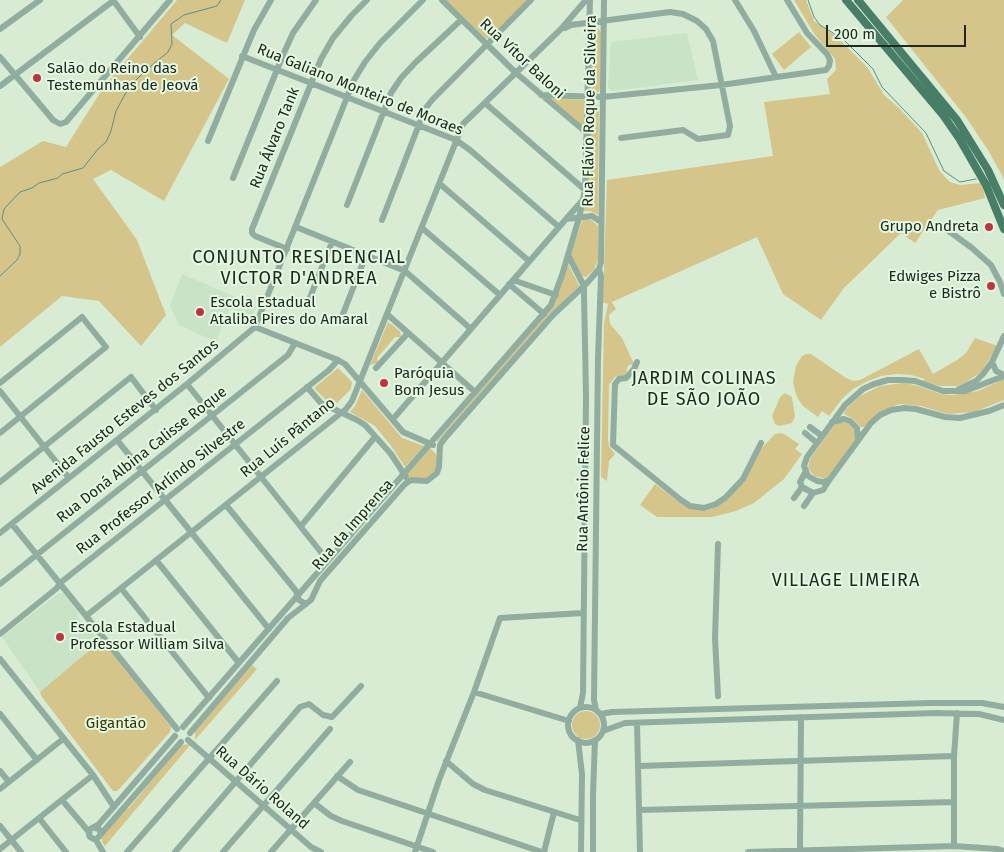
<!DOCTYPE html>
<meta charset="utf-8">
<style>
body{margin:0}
#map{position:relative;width:1004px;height:852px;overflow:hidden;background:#d7ecd3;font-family:"Fira Sans",sans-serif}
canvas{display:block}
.scale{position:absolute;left:826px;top:25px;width:140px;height:22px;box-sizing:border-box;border:2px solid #20281f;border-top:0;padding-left:6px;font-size:15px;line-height:18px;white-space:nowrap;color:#20281f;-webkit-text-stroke:4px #e4f9e1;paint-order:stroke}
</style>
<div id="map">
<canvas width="1004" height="852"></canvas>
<div class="scale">200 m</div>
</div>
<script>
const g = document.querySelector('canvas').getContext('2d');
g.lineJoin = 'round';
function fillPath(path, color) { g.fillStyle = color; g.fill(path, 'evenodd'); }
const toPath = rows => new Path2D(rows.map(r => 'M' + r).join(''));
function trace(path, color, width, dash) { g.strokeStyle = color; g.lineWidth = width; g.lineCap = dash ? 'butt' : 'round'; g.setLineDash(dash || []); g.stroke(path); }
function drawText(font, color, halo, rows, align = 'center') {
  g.font = font + ' "Fira Sans",sans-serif'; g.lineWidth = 4; g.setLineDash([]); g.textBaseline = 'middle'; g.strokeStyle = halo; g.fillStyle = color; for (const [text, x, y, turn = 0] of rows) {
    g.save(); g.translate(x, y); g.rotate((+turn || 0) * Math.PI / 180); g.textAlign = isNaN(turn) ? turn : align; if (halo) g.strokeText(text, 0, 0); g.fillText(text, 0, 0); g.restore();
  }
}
const built = toPath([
 [687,33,698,80,613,91,610,90,608,87,611,42],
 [182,274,256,306,253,317,230,308,216,342,179,325,170,306],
 [59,593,63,593,78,612,77,616,88,631,90,629,101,643,40,692,2,637]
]);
const green = toPath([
 [177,0,245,0,227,43,185,23,172,35,229,79,164,201,111,170,93,179,137,240,166,315,141,346,99,301,62,296,0,347,0,167,43,141,66,147,103,88],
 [446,0,530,0,491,39,485,38],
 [794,0,806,0,814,21,837,37,868,68,884,95,899,108,922,133,939,170,945,177,950,182,960,185,982,183,985,198,938,210,915,243,901,233,844,288,821,320,783,294,757,237,612,302,616,309,609,315,610,324,622,338,634,364,629,365,627,368,626,375,615,377,609,385,608,440,609,446,615,454,609,461,607,481,601,477,604,323,608,304,601,302,604,269,607,180,773,156,764,102,830,94,827,79,836,70,835,59,815,35],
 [903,0,1004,0,1004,179,988,150,965,116,886,17],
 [596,28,599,29,601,33,600,89,598,93,596,93,593,92,590,85,592,30],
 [799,32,811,47,784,70,772,54],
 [548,98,585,100,585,130],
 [591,104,598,105,599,107,598,215,590,211,582,211],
 [583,218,589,218,598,226,598,260,594,270,586,277,581,276,570,256],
 [568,264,579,285,578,287,550,314,438,442,437,441,554,305],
 [388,322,400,331,401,337,395,337,377,358,378,363,370,365],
 [975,338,998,346,981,372,965,383,957,386,939,386,922,381,925,379,911,375,897,374,881,376,868,381,853,389,842,399,829,416,822,411,818,417,803,406,798,399,795,391,793,382,796,366,802,356,806,354,811,354,846,378,854,381,860,380,919,349,933,374,957,360,966,353],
 [338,368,352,382,351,389,337,403,327,401,314,388],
 [1004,379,1004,400,974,412,948,414,921,406,899,404,879,413,864,427,861,427,852,418,844,414,845,410,860,396,880,386,903,383,915,385,941,394,953,395,978,391],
 [362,390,402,438,424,446,405,467,392,447,375,426,350,412,355,406],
 [785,393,792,397,795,417,792,423,779,426,775,424,772,416,780,397],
 [838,422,848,423,855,430,855,441,828,477,823,478,814,476,808,468,810,459,834,425],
 [780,433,784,434,799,444,795,449,802,454,784,479,754,503,736,511,712,517,657,517,640,505,655,484,683,505,704,511,711,509,727,500,760,450,775,434],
 [430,448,435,453,438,460,435,471,426,479,410,477,407,474],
 [104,641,171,727,170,732,121,787,117,791,113,791,42,697,40,692,90,650,92,651],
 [252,665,257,669,195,740,195,730],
 '572 725a14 14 0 1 1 28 0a14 14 0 1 1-28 0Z',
 [191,744,105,846,102,842,102,836,124,810,129,808,181,745]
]);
const stream = toPath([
 [808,0,814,17,820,25,843,39,873,69,882,87,926,133,944,171,960,182,976,179],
 [0,276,17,260,20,254,20,246,2,219,4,209,20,192,32,188,39,183,58,178,62,174,83,168,98,149,106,142,111,131,116,111,129,87,146,70,168,52,172,44,171,24,184,15,217,6,221,0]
]);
const minor = toPath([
 [113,0,140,37],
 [442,0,516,73,588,134],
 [735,0,754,31,776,77],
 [565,28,571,25,670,12,683,14,697,21,706,29,713,41,730,126,728,135,698,139,683,130,621,138],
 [0,29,40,0],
 [242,56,456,140,470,150,559,227],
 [0,57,53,120,60,124,66,122,170,0],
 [0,86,113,1],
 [541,95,603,97,721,85,826,70,829,66,830,60,827,54,807,33,787,0],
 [485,103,585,190],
 [208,141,254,30,271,0],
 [233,178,283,55,293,33,316,0],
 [440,184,529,261],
 [347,205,391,93,401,78,416,62,461,20],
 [566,219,582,201],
 [382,220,425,109,432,100,531,0],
 [939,224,972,248,991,265,1000,282,1004,294],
 [296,227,405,271,471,329],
 [422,228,500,295],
 [287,249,255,236,252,233,252,229,321,59,333,38,352,15,367,0],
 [568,255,584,286,584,295,586,394,583,693,580,708],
 [513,280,556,295],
 [509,284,544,314],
 [307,305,332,242],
 [388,315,475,392],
 [341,319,366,255],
 [255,327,338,360,345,364,403,432,433,445],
 [637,362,634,369,626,378,619,379,615,384,613,445,681,500,690,506,704,508,716,504,725,498,743,479,761,443],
 [992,362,996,371,1004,375],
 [376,368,408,333],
 [1004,376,965,391,943,391,915,381,902,380,888,380,874,384,863,389,845,405,807,457,804,466,808,476,817,481,824,482,830,479,871,423,880,415,891,410,904,408,916,409,945,417,960,418,989,411,1004,405],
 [0,383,82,317,106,347,0,433],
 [187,384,328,561],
 [307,387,321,403,357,420,365,425,391,454,406,477],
 [959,389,976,381,983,374,992,362,1004,336],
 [0,391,69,478],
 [393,419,566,219,592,216,601,222],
 [832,422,844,419,850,421,857,428,858,439],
 [810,427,822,436],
 [805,433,817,443],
 [117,440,269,629],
 [806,471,800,482,802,487,813,493,823,490,830,479],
 [0,482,131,377,156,410],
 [794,498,802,487],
 [226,505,296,591,299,600,306,604],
 [804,506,813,493],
 [12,524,177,729],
 [301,526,375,437],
 [0,533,187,384,255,327,354,80,365,62,380,43,423,0],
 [156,560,239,663],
 [0,584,288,355,295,343],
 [121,588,209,698],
 [86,616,346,409,352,401,463,124,561,29,586,0],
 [0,634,57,588,60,583,329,370,338,360],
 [0,659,93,775,114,807],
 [474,692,569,721],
 [718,696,715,638,718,544],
 '568 725a18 18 0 1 1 36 0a18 18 0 1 1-36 0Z',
 [596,710,594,700,598,358,601,276,599,269],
 [0,714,37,760],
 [601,714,612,712,931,703,982,703,1004,707],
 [637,723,640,852],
 [183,727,551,305,562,275,579,218,585,190,590,0],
 [603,731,625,723,936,713,979,714,1004,720],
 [190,733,288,618,311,600,320,581,326,574,405,484,411,480,427,481,437,473,439,467,440,445,445,438,553,315,587,283,599,269,601,262,604,0],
 [188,740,311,847,321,852],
 [578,740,582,774,581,852],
 [446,761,473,784,485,790,580,820],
 [639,766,954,756],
 [0,771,9,782],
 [337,776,358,790,542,852],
 [0,789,63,739],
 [62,800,89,832],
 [314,803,331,816,342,821,433,852],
 [639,810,954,802],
 [39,818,66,852],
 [0,826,21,852],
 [95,828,99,829,101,834,96,840,90,837,89,835,90,829,99,824,175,736],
 [101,834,181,742],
 [96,840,103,852],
 [954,846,954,756,957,713],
 [0,849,93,775],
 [800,850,801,717],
 [127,852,277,681],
 [175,852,300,707,309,704,323,715,332,717,361,686],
 [223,852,330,729],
 [271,852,350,762],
 [415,852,439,780,474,692,500,618,583,613],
 [544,852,554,812],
 [593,852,593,794,595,740],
 [748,852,954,846,997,849,1004,851]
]);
const major = toPath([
 [846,0,943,115,959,138,986,185,1004,229],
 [858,0,957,120,988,170,1004,205]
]);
const markers = [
 [37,78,5,"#c3333f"],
 [989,227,5,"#c3333f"],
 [991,286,5,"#c3333f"],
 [200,312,5,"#c3333f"],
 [384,383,5,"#c3333f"],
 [60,637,5,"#c3333f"]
];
const streetNames = [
 ["Rua Vítor Baloni",522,59,43],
 ["Rua Galiano Monteiro de Moraes",360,90,22],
 ["Rua Flávio Roque da Silveira",590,111,-89],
 ["Rua Álvaro Tank",275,138,-68],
 ["Avenida Fausto Esteves dos Santos",125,417,-39],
 ["Rua Luís Pântano",288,438,-39],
 ["Rua Doná Albina Calisse Roque",142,455,-38],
 ["Rua Professor Arlíndo Silvestre",161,487,-38],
 ["Rua Antônio Felice",584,489,-89],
 ["Rua da Imprensa",353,525,-49],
 ["Rua Dário Roland",262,788,41]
];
const poiNames = [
 ["Salão do Reino das",47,69],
 ["Testemunhas de Jeová",47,86],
 ["Grupo Andreta",979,227,"right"],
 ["Edwiges Pizza",981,277,"right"],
 ["e Bistrô",981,294,"right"],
 ["Escola Estadual",210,303],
 ["Ataliba Pires do Amaral",210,320],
 ["Paróquia",394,374],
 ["Bom Jesus",394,391],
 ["Escola Estadual",70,628],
 ["Professor William Silva",70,645]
];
const parkNames = [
 ["Gigantão",116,724]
];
const quarterNames = [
 ["CONJUNTO RESIDENCIAL",299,258],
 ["VICTOR D'ANDREA",299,279],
 ["JARDIM COLINAS",704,379],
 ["DE SÃO JOÃO",704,400],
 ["VILLAGE LIMEIRA",846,581]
];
fillPath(built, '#c8e3c5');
fillPath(green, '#d6c58b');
trace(stream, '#569089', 1);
trace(minor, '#91ada0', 6);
trace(major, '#487d67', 8);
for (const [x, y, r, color] of markers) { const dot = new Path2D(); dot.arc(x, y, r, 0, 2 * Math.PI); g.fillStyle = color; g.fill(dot); trace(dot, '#e4f9e1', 2); }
drawText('15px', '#20281f', '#e4f9e1', streetNames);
drawText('15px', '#20281f', '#e4f9e1', poiNames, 'left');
drawText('15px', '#3e3200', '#e4f9e1', parkNames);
g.letterSpacing = '1px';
drawText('18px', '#20281f', '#e4f9e1', quarterNames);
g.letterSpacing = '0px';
</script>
